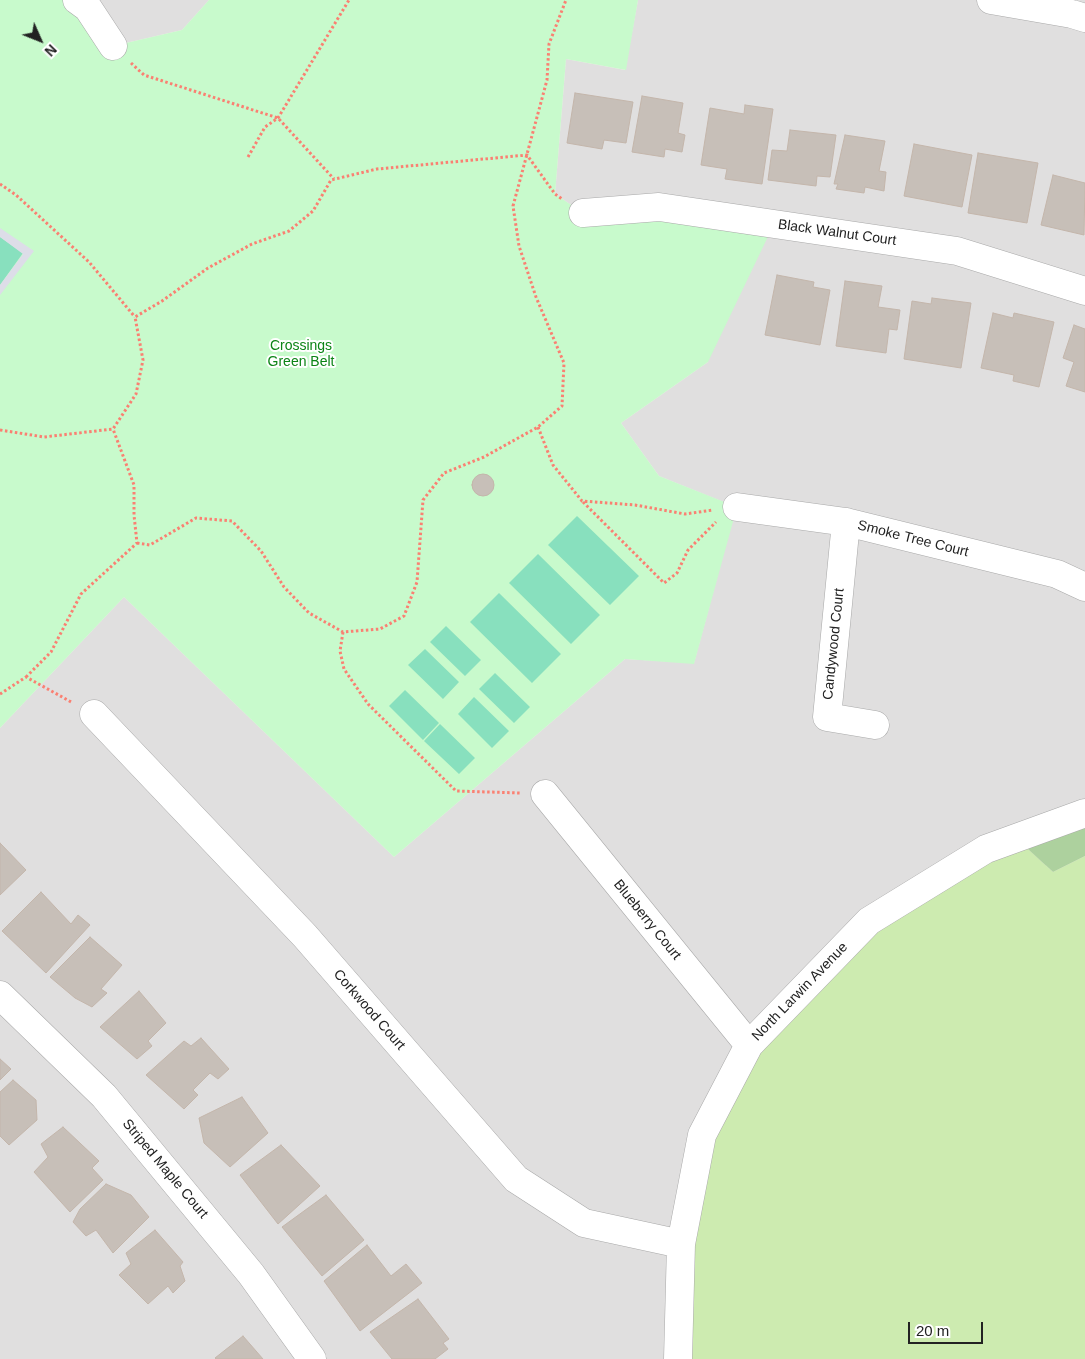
<!DOCTYPE html>
<style>
body{margin:0}
#map{position:relative;width:1085px;height:1359px;overflow:hidden;background:#f2efe9;font-family:Arial,sans-serif}
canvas{display:block}
.north{position:absolute;left:15px;top:15px;width:50px;height:50px;-webkit-text-stroke:4px #fff;paint-order:stroke;rotate:134deg;font-size:14px;font-weight:700;line-height:20px;text-align:center;color:#222}
.north::after{content:'';display:block;margin:auto;width:18px;height:22px;background:#222;clip-path:polygon(50% 0,100% 100%,50% 72%,0 100%)}
.scale{position:absolute;left:908px;top:1322px;width:75px;height:22px;box-sizing:border-box;border:2px solid #222;border-top:0;padding-left:6px;font-size:15px;line-height:18px;white-space:nowrap;color:#222;-webkit-text-stroke:4px #fff;paint-order:stroke}
</style>
<div id="map">
<canvas width="1085" height="1359"></canvas>
<div class="north">N</div>
<div class="scale">20 m</div>
</div>
<script>
const g = document.querySelector('canvas').getContext('2d');
g.lineJoin = 'round';
function fillPath(path, color) { g.fillStyle = color; g.fill(path, 'evenodd'); }
const toPath = rows => new Path2D(rows.map(r => 'M' + r).join(''));
function trace(path, color, width, dash) { g.strokeStyle = color; g.lineWidth = width; g.lineCap = dash ? 'butt' : 'round'; g.setLineDash(dash || []); g.stroke(path); }
function drawText(font, color, halo, rows, align = 'center') {
  g.font = font + ' Arial,sans-serif'; g.lineWidth = 4; g.setLineDash([]); g.textBaseline = 'middle'; g.strokeStyle = halo; g.fillStyle = color; for (const [text, x, y, turn = 0] of rows) {
    g.save(); g.translate(x, y); g.rotate((+turn || 0) * Math.PI / 180); g.textAlign = isNaN(turn) ? turn : align; if (halo) g.strokeText(text, 0, 0); g.fillText(text, 0, 0); g.restore();
  }
}
const residential = toPath([
 [78,0,209,0,182,30,113,46],
 [638,0,1085,0,1085,813,678,1359,0,1359,0,728,124,597,394,857,625,659,694,663,736,507,659,476,621,423,708,362,583,213,555,194,566,59,625,70]
]);
const grass = toPath([
 [1016,838,1053,872,1085,856,1085,1359,678,1359,702,1135,749,1045,869,921]
]);
const forest = toPath([
 [1085,813,1085,856,1053,872,1016,838]
]);
const park = toPath([
 [0,0,77,0,113,46,182,30,209,0,638,0,626,70,566,59,555,194,583,213,774,224,708,362,621,423,659,476,737,507,694,664,625,659,394,857,124,597,0,728]
]);
const pitch = toPath([
 [0,237,23,253,0,285],
 [577,516,639,576,610,605,548,545],
 [538,554,600,615,571,644,509,583],
 [499,593,561,654,532,683,470,622],
 [446,626,481,660,465,676,430,642],
 [425,649,459,682,443,699,408,665],
 [495,673,530,707,514,723,479,689],
 [405,690,439,723,423,740,389,706],
 [474,697,509,731,492,748,458,714],
 [440,724,475,758,459,774,424,741]
]);
const plaza = toPath([
 [0,228,34,251,0,295,0,285,23,254,0,237]
]);
const building = toPath([
 [575,93,633,102,626,143,604,140,602,149,567,143,575,93],
 [642,96,683,103,678,133,685,135,682,152,665,149,664,157,632,152,642,96],
 [745,105,773,109,762,184,725,179,727,169,701,165,710,108,744,114,745,105],
 [790,130,836,135,830,177,817,176,816,186,768,180,772,150,787,151,790,130],
 [845,135,885,141,879,171,886,172,884,191,865,187,864,193,836,189,838,184,834,184,845,135],
 [914,144,972,155,962,207,904,196,914,144],
 [978,153,1038,163,1027,223,968,213,978,153],
 [1053,175,1085,183,1084,235,1041,225,1053,175],
 [777,275,814,282,813,287,830,290,820,345,765,335,777,275],
 [845,281,882,286,878,307,900,310,897,330,889,329,886,353,836,346,845,281],
 [932,298,971,303,961,368,904,359,912,301,931,304,932,298],
 [993,313,1013,318,1014,313,1054,322,1039,387,1013,381,1014,375,981,368,993,313],
 [1074,325,1085,329,1085,392,1066,386,1074,362,1063,358,1074,325],
 '472 485a11 11 0 1 1 22 0a11 11 0 1 1-22 0Z',
 [0,843,26,870,0,895,0,843],
 [41,892,71,924,78,915,90,925,46,973,2,931,41,892],
 [90,937,122,965,101,989,107,993,92,1007,75,998,50,977,90,937],
 [139,991,166,1023,148,1041,152,1046,137,1059,100,1027,139,991],
 [201,1038,229,1069,218,1079,210,1073,193,1090,198,1095,184,1109,146,1075,184,1041,191,1046,201,1038],
 [0,1059,11,1069,0,1080,0,1059],
 [13,1080,36,1100,37,1120,9,1145,0,1136,0,1092,13,1080],
 [242,1097,268,1133,230,1167,204,1143,199,1118,242,1097],
 [63,1127,99,1161,92,1168,103,1180,70,1212,34,1172,48,1157,41,1144,63,1127],
 [281,1145,320,1186,278,1224,240,1175,281,1145],
 [106,1184,131,1195,149,1217,113,1253,96,1230,86,1236,73,1222,80,1209,106,1184],
 [326,1195,364,1240,322,1276,282,1227,326,1195],
 [155,1230,183,1262,180,1266,185,1281,173,1293,168,1286,148,1304,119,1275,131,1264,126,1253,155,1230],
 [367,1245,391,1276,406,1264,422,1283,360,1331,324,1281,367,1245],
 [418,1299,449,1339,443,1343,448,1349,435,1359,392,1359,370,1332,418,1299],
 [243,1336,263,1359,216,1359,215,1358,243,1336]
]);
const path = toPath([
 [131,63,144,75,278,118,334,179],
 [248,157,265,127,278,118,349,0],
 [0,184,16,195,89,262,135,317],
 [538,427,553,465,582,501,635,505,685,514,713,510],
 [0,430,44,437,113,429,136,394,143,360,135,317,162,301,208,268,252,244,289,231,313,211,331,180,377,169,527,155,555,194,562,199],
 [583,502,664,583,677,573,688,550,716,522],
 [137,543,150,545,196,518,232,521,261,551,284,587,309,613,343,632,380,629,404,616,417,582,423,500,444,473,484,457,538,427,562,406,564,363,536,297,519,246,513,206,547,80,549,44,566,0],
 [343,632,340,651,344,669,368,704,456,791,521,793],
 [26,677,51,652,81,594,137,543,134,515,134,485,113,429],
 [0,694,26,677,73,703]
]);
const minor = toPath([
 [77,0,88,8,113,46],
 [991,0,1072,14,1085,18],
 [583,213,659,207,957,251,1085,291],
 [737,507,846,522,1057,574,1085,587],
 [846,522,827,717,875,725],
 [94,714,305,936,516,1179,584,1223,681,1244],
 [545,794,749,1045],
 [0,995,104,1096,251,1274,312,1359],
 [678,1359,681,1244,702,1135,749,1045,869,921,986,849,1085,813]
]);
const streetNames = [
 ["Black Walnut Court",837,233,8],
 ["Smoke Tree Court",913,539,14],
 ["Candywood Court",834,644,-84],
 ["Blueberry Court",647,920,51],
 ["North Larwin Avenue",800,992,-46],
 ["Corkwood Court",369,1010,49],
 ["Striped Maple Court",165,1169,50]
];
const parkNames = [
 ["Crossings",301,346],
 ["Green Belt",301,362]
];
fillPath(residential, '#e0dfdf');
fillPath(grass, '#cdebb0');
fillPath(forest, '#add19e');
fillPath(park, '#c8facc');
fillPath(pitch, '#88e0be');
fillPath(plaza, '#dddde8');
fillPath(building, '#c7bfb8');
trace(building, '#c4b6ab', 1);
trace(minor, '#a9a9a9', 29);
trace(path, '#fa8072', 3, [2.5, 2.5]);
trace(minor, '#fff', 28);
drawText('14px', '#222', '#fff', streetNames);
drawText('14px', '#0c8416', '#fff', parkNames);
</script>
